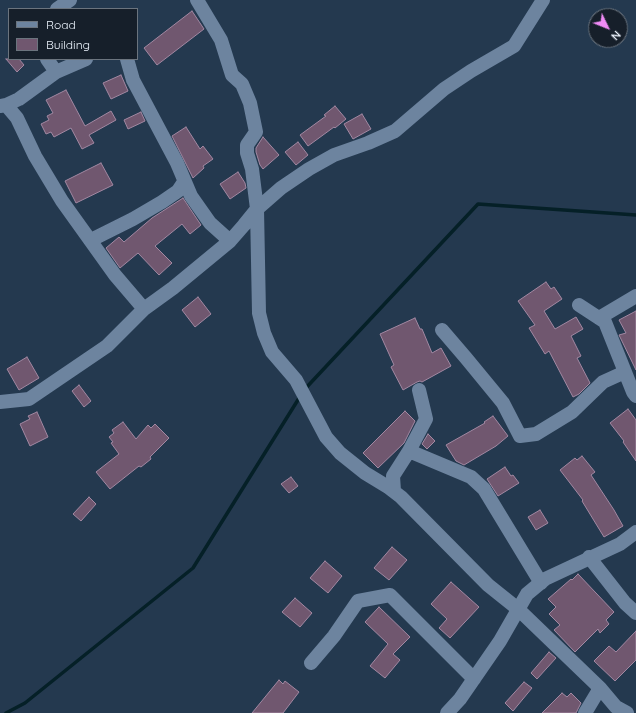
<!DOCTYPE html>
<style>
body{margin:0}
#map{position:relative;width:636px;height:713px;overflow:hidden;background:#24394f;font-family:Quicksand,sans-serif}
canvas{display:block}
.legend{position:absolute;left:8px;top:8px;width:130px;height:52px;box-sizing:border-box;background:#161f2a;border:1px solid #6b747e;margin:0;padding:5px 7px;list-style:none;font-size:12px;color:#ebf3fc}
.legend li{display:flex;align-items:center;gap:8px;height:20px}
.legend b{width:20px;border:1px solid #6b747e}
.north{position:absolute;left:588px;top:8px;width:40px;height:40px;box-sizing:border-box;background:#161f2a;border:1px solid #6b747e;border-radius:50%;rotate:133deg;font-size:11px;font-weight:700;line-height:16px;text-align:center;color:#ebf3fc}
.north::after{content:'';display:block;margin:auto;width:14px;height:18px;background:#f08bf6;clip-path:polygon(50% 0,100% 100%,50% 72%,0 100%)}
</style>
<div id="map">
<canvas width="636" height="713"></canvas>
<ul class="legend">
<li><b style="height:5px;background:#6d849f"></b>Road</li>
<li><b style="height:11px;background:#70576f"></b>Building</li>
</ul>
<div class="north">N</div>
</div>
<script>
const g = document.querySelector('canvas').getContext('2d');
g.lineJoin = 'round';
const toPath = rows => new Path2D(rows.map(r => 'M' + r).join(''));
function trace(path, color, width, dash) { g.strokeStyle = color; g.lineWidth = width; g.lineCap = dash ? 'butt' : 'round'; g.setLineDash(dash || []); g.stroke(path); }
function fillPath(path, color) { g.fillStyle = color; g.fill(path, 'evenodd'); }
const stream = toPath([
 [304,390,478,204,636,215],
 [6,713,25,703,193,568,301,395]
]);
const building = toPath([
 [192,11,204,29,157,65,144,48,192,11],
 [6,59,19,59,24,65,17,72,6,59],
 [121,75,128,91,111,99,103,83,121,75],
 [66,90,85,126,111,111,116,120,89,135,94,143,82,149,71,128,54,137,51,132,46,134,41,124,49,120,47,116,53,113,46,100,66,90],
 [335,106,346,119,335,128,334,127,308,146,300,135,326,116,324,115,335,106],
 [141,112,145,121,128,129,124,120,141,112],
 [362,114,371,129,353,139,344,124,362,114],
 [186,127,200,149,203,146,213,159,203,166,204,168,193,178,172,136,186,127],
 [263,137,279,155,263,169,260,165,256,152,256,148,263,137],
 [298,142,308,155,296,165,285,152,298,142],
 [101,163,113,185,76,203,65,181,101,163],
 [238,172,245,183,246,188,230,199,220,184,238,172],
 [183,198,201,225,190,234,182,224,155,246,172,263,159,275,138,253,120,268,106,248,119,237,124,242,152,218,183,198],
 [546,282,551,289,554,287,562,299,544,311,555,329,576,317,583,329,571,336,581,356,577,358,590,383,579,394,573,397,549,351,545,354,529,328,535,325,518,301,546,282],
 [198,297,211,314,195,327,182,310,198,297],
 [636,311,636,370,619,335,626,333,619,320,636,311],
 [415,318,420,329,422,329,432,353,441,348,451,366,422,382,420,381,417,382,403,390,391,367,394,365,380,334,415,318],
 [27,357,39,378,19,390,7,369,27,357],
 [79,385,91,401,84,407,72,391,79,385],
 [628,409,636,420,636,461,623,442,624,441,610,423,628,409],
 [405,411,415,421,404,443,378,468,363,453,405,411],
 [37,412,48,437,30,446,20,424,30,419,28,416,37,412],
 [493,416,508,436,496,446,464,465,456,461,446,445,485,423,484,422,493,416],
 [123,422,136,439,148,425,151,428,155,424,169,438,150,457,151,459,141,467,139,466,110,489,96,472,119,454,111,443,113,442,109,437,114,433,112,430,123,422],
 [428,434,435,441,427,449,422,444,428,434],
 [582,456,595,472,591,475,614,510,623,526,604,537,582,501,583,500,560,470,575,458,577,460,582,456],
 [505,467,511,476,513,475,519,483,498,496,487,479,505,467],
 [291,477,298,486,289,493,281,484,291,477],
 [89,497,96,504,81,521,73,514,89,497],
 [540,510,548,523,536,530,528,517,540,510],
 [392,547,407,560,389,580,374,568,392,547],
 [325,561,342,576,328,593,310,578,325,561],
 [578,574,614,612,606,620,609,624,600,633,598,629,575,652,554,630,560,625,549,614,556,607,548,599,571,579,572,580,578,574],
 [451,582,479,607,450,638,439,628,447,619,431,604,451,582],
 [295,598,312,613,300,627,282,612,295,598],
 [379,607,410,637,393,654,400,660,385,678,370,666,388,644,365,622,379,607],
 [636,631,636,660,615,681,594,661,609,646,616,652,636,631],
 [549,652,556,658,537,679,531,673,549,652],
 [279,680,283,684,285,681,299,692,283,713,252,713,279,680],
 [524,682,532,688,513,711,505,703,524,682],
 [562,693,567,697,571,693,581,703,576,713,542,713,562,693]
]);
const minor = toPath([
 [197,0,221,40,232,75,242,84,250,103,256,132,247,145,247,153,252,169,257,209,259,313,264,333,272,352,296,380,326,437,340,453,365,473,388,487,401,497,488,585,518,609,600,688,616,707,627,713],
 [57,9,70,0],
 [127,59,133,80,177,163,191,196,210,223,230,241],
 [56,72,86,59],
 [6,105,19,99,56,72,47,59],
 [0,106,6,105,17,118,35,156,62,201,115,275,144,309],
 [91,240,133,219,162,202,178,191,184,182],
 [579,305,605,322,633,392,636,396],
 [599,318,636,296],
 [442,330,466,358,503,403,520,436,536,434,572,412,603,382,625,372],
 [0,402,29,399,107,346,144,309,173,288,230,241,244,225,257,209,281,188,309,169,334,155,368,143,395,131,444,89,471,71,514,46,543,0],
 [409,451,471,477,484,489,541,583],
 [394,491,393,476,409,451,426,419,419,390],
 [589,557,625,603,636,613],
 [311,663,334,636,358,601,390,595,474,679],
 [447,713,460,699,500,641,527,594,545,579,620,544,636,532],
 [585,713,600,688]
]);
trace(stream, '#052027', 3.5);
fillPath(building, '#70576f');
trace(building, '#a288a2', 1);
trace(minor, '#6d849f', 14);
</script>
